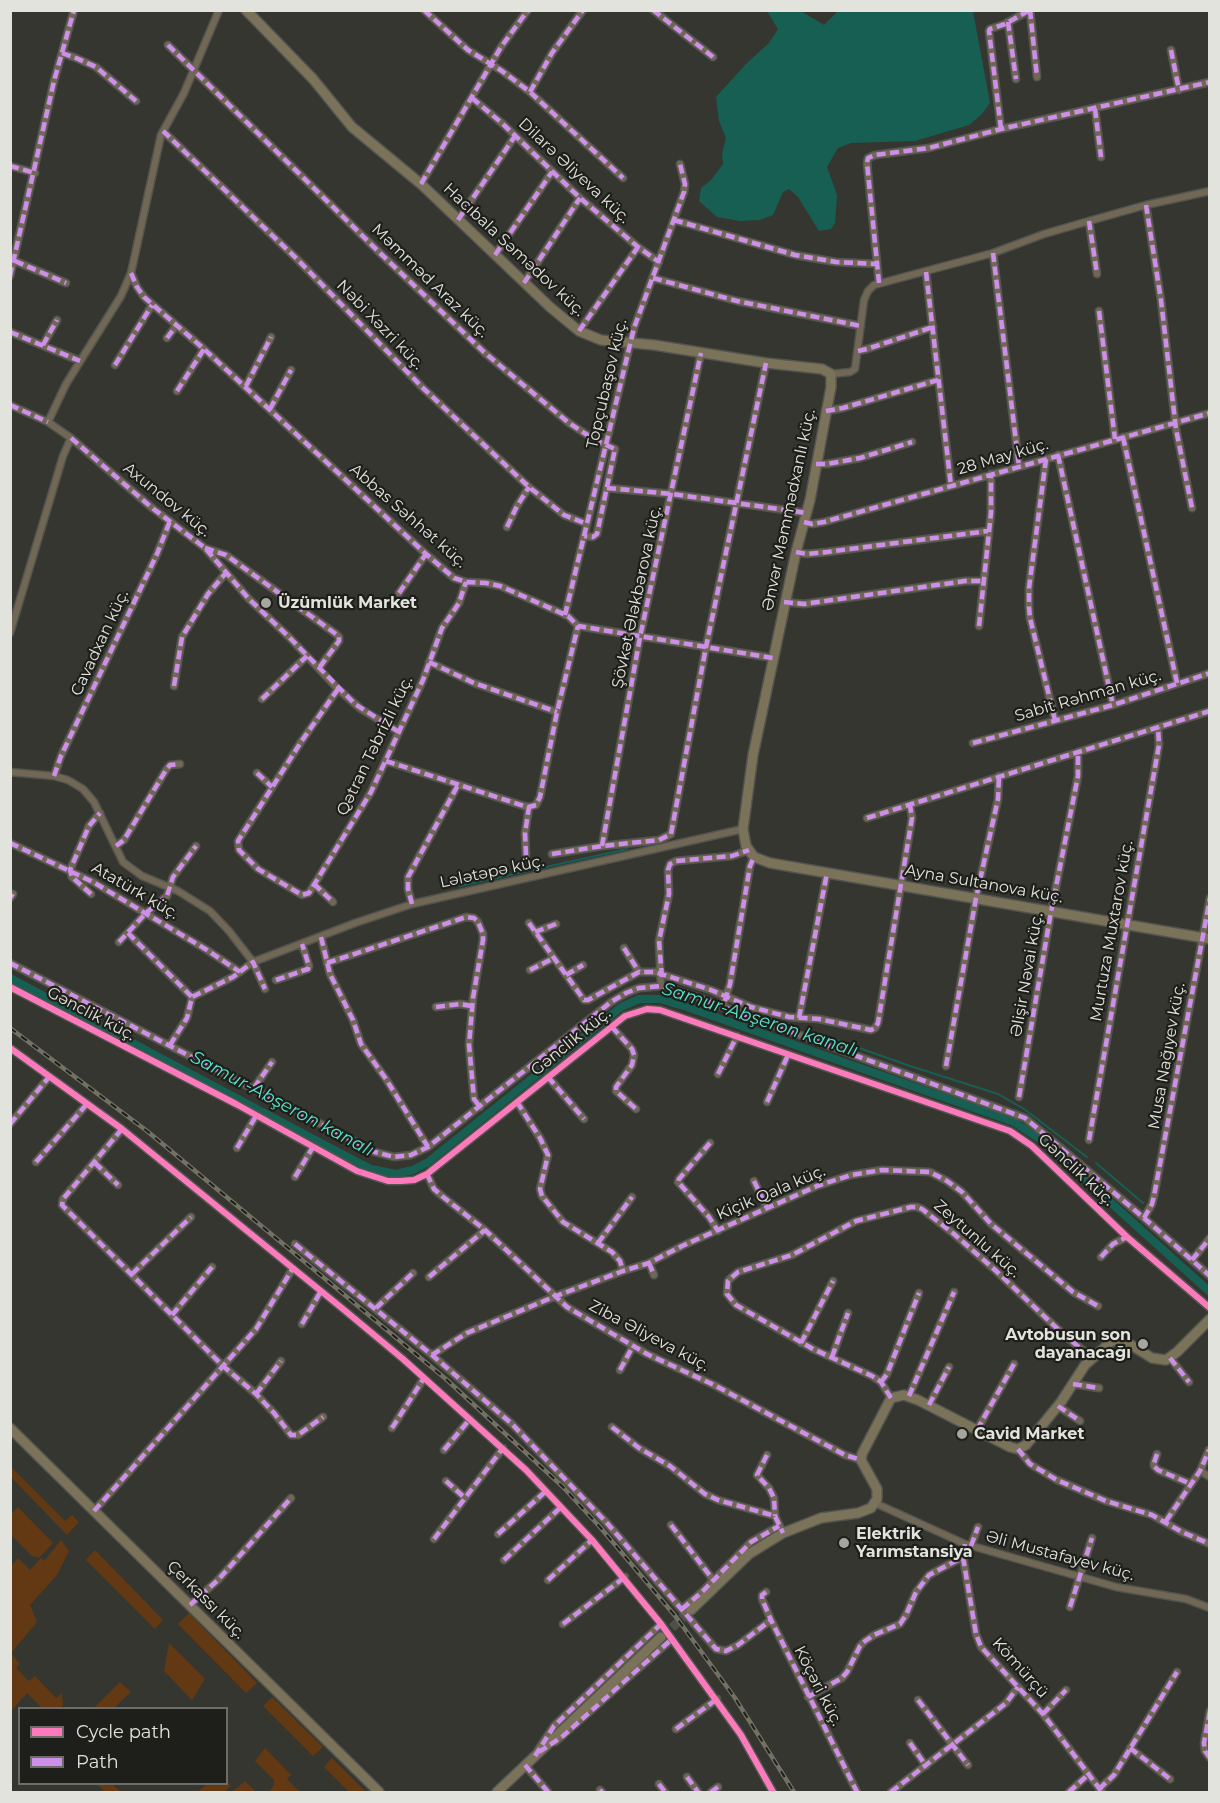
<!DOCTYPE html>
<meta charset="utf-8">
<style>
body{margin:0}
#map{position:relative;width:1220px;height:1803px;overflow:hidden;background:#353630;font-family:Montserrat,sans-serif}
canvas{display:block}
.frame{position:absolute;inset:0;border:12px solid #e1e3dc;pointer-events:none}
.legend{position:absolute;left:18px;top:1707px;width:210px;height:78px;box-sizing:border-box;background:#1e1f1a;border:2px solid #6c6d68;margin:0;padding:8px 10px;list-style:none;font-size:18px;color:#e1e3dc}
.legend li{display:flex;align-items:center;gap:12px;height:30px}
.legend b{width:30px;border:2px solid #6c6d68}
</style>
<div id="map">
<canvas width="1220" height="1803"></canvas>
<div class="frame"></div>
<ul class="legend">
<li><b style="height:8px;background:#fd7abc"></b>Cycle path</li>
<li><b style="height:8px;background:#ce8fe9"></b>Path</li>
</ul>
</div>
<script>
const g = document.querySelector('canvas').getContext('2d');
g.lineJoin = 'round';
function fillPath(path, color) { g.fillStyle = color; g.fill(path, 'evenodd'); }
const toPath = rows => new Path2D(rows.map(r => 'M' + r).join(''));
function trace(path, color, width, dash) { g.strokeStyle = color; g.lineWidth = width; g.lineCap = dash ? 'butt' : 'round'; g.setLineDash(dash || []); g.stroke(path); }
function drawText(font, color, halo, rows, align = 'center') {
  g.font = font + ' Montserrat,sans-serif'; g.lineWidth = 4.5; g.setLineDash([]); g.textBaseline = 'middle'; g.strokeStyle = halo; g.fillStyle = color; for (const [text, x, y, turn = 0] of rows) {
    g.save(); g.translate(x, y); g.rotate((+turn || 0) * Math.PI / 180); g.textAlign = isNaN(turn) ? turn : align; if (halo) g.strokeText(text, 0, 0); g.fillText(text, 0, 0); g.restore();
  }
}
const green = toPath([
 [10,1466,65,1521,72,1515,79,1522,67,1535,11,1477],
 [18,1507,53,1543,39,1558,32,1556,11,1535,11,1514],
 [61,1540,69,1551,57,1575,30,1605,37,1622,11,1653,20,1664,16,1668,29,1681,35,1676,56,1698,62,1693,63,1705,61,1708,42,1708,27,1693,11,1711,11,1566,18,1558,30,1570,41,1558,44,1561],
 [95,1550,163,1620,155,1629,86,1560],
 [189,1613,257,1683,246,1693,178,1624],
 [169,1643,205,1679,192,1700,164,1671],
 [120,1682,131,1692,114,1708,94,1708],
 [272,1697,323,1747,313,1756,263,1706],
 [265,1748,291,1775,287,1779,300,1792,269,1792,274,1785,274,1780,255,1761],
 [332,1758,366,1792,349,1792,324,1767],
 [227,1781,231,1786,224,1792,198,1792,207,1784,226,1784],
 [245,1781,256,1792,232,1792],
 [97,1784,112,1784,121,1792,105,1792]
]);
const water = toPath([
 [767,11,801,11,824,25,838,11,973,11,990,103,982,114,969,125,915,141,851,143,838,148,827,167,837,195,835,223,831,229,819,231,798,197,789,189,783,192,773,215,760,220,740,221,717,217,699,201,701,188,711,180,723,164,722,154,726,138,719,121,716,97,746,64,769,43,778,29]
]);
const stream = toPath([
 [460,886,627,849],
 [817,1033,910,1066,998,1094,1024,1109,1087,1157],
 [1096,1163,1143,1203]
]);
const canal = toPath([
 [10,978,340,1153,371,1169,396,1174,413,1170,428,1162,621,1007,639,999,660,999,687,1007,1014,1122,1041,1140,1210,1292]
]);
const secondaryTunnel = toPath([
 [662,1637,691,1610]
]);
const street = toPath([
 [424,10,468,50,502,71,530,92,623,178],
 [653,10,713,57],
 [1030,10,1037,77],
 [1008,22,1016,79],
 [168,45,380,253,485,353,569,423,595,440,615,449,597,534,593,537,584,536],
 [1171,50,1179,90],
 [62,53,76,58,96,67,136,101],
 [530,92,552,53,583,10],
 [472,98,503,124,580,198,638,247,659,262],
 [1095,109,1101,157],
 [1001,129,989,31,990,29,1005,24,1030,10],
 [163,131,298,260,423,388,529,487,564,515,587,524],
 [10,166,35,173],
 [421,184,501,47,528,10],
 [1146,205,1161,300,1176,429,1192,508],
 [458,220,515,136],
 [674,220,795,255,836,262,877,264],
 [1089,221,1097,274],
 [993,253,1019,466],
 [495,255,552,172],
 [15,261,66,283],
 [926,272,951,486],
 [131,273,137,287,144,297,204,349,426,554,454,578,466,582,486,583,500,586,568,616,578,626,773,658],
 [10,276,54,81,74,10],
 [653,278,737,301,861,326],
 [524,283,580,198],
 [879,283,867,163,868,158,875,155,929,148,1001,129,1210,82],
 [1099,311,1115,439],
 [579,331,638,247],
 [10,332,80,361],
 [167,338,176,326],
 [43,345,57,320],
 [858,351,867,349,933,327],
 [115,365,152,305],
 [831,374,850,372,855,369,864,300,868,291,874,285,993,253,1044,234,1089,221,1146,205,1210,191],
 [246,386,271,337],
 [177,391,204,349],
 [10,405,48,422,71,438,151,507,205,548,249,599,289,637,338,689,361,709,399,732],
 [270,409,291,370],
 [826,411,843,408,938,380],
 [48,422,66,384,121,296,131,273,161,135,184,93,219,10],
 [1123,437,1177,683],
 [1058,455,1113,705],
 [1046,459,1029,588,1029,607,1030,618,1055,720],
 [816,464,827,464,860,458,912,442],
 [607,488,672,494,807,513],
 [804,522,812,524,824,522,1210,413],
 [507,527,517,506,529,487],
 [205,548,226,555,336,634,339,637,339,641,319,668],
 [796,552,807,554,827,552,988,531],
 [399,593,426,554],
 [784,602,804,604,965,581,984,581],
 [565,615,634,328,684,192,685,184,680,164],
 [979,626,991,513,991,474],
 [10,633,63,456,71,438],
 [429,662,474,683,557,712],
 [174,686,182,637,208,594,225,574],
 [338,689,301,742,238,841,239,850,258,869,302,895,309,893,371,792,423,680,442,628,459,603,466,582],
 [262,699,307,656],
 [973,743,1113,705,1210,673],
 [386,761,524,806,529,807,536,805,540,797,557,712,578,626],
 [10,772,54,776,68,780,83,789,94,802,123,862,142,876,178,891,210,911,229,931,253,962,265,989],
 [257,773,272,787],
 [54,776,61,756,157,554,170,521],
 [867,818,1210,711],
 [10,843,93,882,207,950,240,972],
 [116,846,124,840,166,770,170,765,180,764],
 [602,846,640,637,701,353],
 [552,854,602,846,659,840,671,834,706,647,766,363],
 [526,855,525,833,529,807],
 [314,884,333,902],
 [91,894,72,877,70,870,89,826,100,813],
 [10,898,13,894],
 [412,904,408,889,408,877,458,785],
 [529,923,584,1000,588,1000,639,972,655,972,711,990,751,1007,789,1017,819,1019,871,1030,875,1028,878,1023,912,818,910,805],
 [535,932,556,924],
 [128,933,192,997],
 [321,937,330,974,353,1020,361,1044,386,1079,428,1147],
 [119,942,146,913,167,896,173,877,196,846],
 [624,948,639,972],
 [10,963,375,1152,394,1157,411,1155,428,1147,611,1002,626,993,639,988,661,986,694,996,1025,1118,1144,1218,1210,1276],
 [327,963,466,917,474,918,478,922,483,934,483,940,473,998,469,1045,474,1099,480,1107],
 [530,970,554,958],
 [566,975,583,965],
 [276,980,308,969,309,966,302,944],
 [661,986,659,941,669,894,668,870,670,864,676,861,732,856,749,850],
 [10,987,236,1104,357,1171,388,1181,401,1181,414,1180,427,1174,625,1016,647,1009,660,1010,1010,1131,1032,1146,1127,1237,1210,1308],
 [436,1007,460,1004,472,1006],
 [722,1007,730,984,750,866,754,857],
 [799,1018,827,873],
 [612,1027,632,1049,634,1055,632,1065,616,1087,616,1091,636,1109],
 [170,1045,187,1018,192,997,233,977,253,962,355,923,412,904,743,829],
 [10,1048,122,1129,343,1309,403,1359,526,1470,592,1540,661,1624,741,1735,773,1792],
 [946,1066,976,898,998,799,999,776],
 [718,1074,737,1036],
 [548,1077,584,1119],
 [254,1088,272,1062],
 [1019,1097,1051,912,1078,776,1078,752],
 [517,1102,540,1138,548,1155,540,1189,542,1196,563,1222,612,1252,620,1261,623,1271],
 [767,1102,788,1055],
 [10,1124,49,1077],
 [122,1129,63,1199,62,1205,223,1366,256,1394,274,1413,291,1435,298,1435,323,1417],
 [1089,1140,1159,745,1158,727],
 [710,1143,679,1179,678,1182,709,1217,718,1231],
 [237,1148,256,1116],
 [36,1162,87,1104],
 [95,1163,118,1185],
 [427,1174,434,1189,442,1196,485,1230,567,1307,647,1354,714,1385,845,1455,861,1460],
 [295,1177,313,1147],
 [754,1181,767,1208],
 [1144,1218,1152,1204,1154,1196,1210,898],
 [598,1243,632,1197],
 [295,1244,432,1355,512,1424,607,1523,716,1649,726,1651,738,1645,771,1620],
 [1101,1257,1113,1244,1127,1237],
 [1192,1260,1210,1238],
 [649,1263,654,1275],
 [132,1274,191,1217],
 [429,1277,485,1230],
 [376,1308,413,1273],
 [172,1315,212,1267],
 [302,1324,321,1291],
 [801,1343,833,1281],
 [432,1355,467,1333,556,1296,623,1271,649,1263,682,1246,817,1186,851,1175,882,1170,930,1172,947,1181,962,1192,991,1224,1073,1292,1098,1306],
 [832,1357,848,1313],
 [1170,1358,1189,1382],
 [620,1370,633,1346],
 [881,1382,887,1374,919,1293],
 [1073,1384,1099,1388],
 [256,1394,281,1361],
 [909,1396,954,1292],
 [891,1398,881,1382,872,1376,813,1349,736,1305,727,1294,728,1281,731,1278,738,1272,792,1255,856,1221,911,1207,917,1207,922,1209,954,1234,994,1269,1062,1333,1092,1358],
 [929,1405,949,1367],
 [1058,1406,1080,1421],
 [612,1427,639,1448,670,1466,705,1494,718,1500,775,1516,783,1533],
 [392,1428,424,1378],
 [977,1430,1014,1364],
 [1018,1449,1030,1464,1057,1480,1106,1501,1152,1515,1182,1532,1210,1544],
 [444,1450,470,1419],
 [1157,1454,1154,1463,1154,1466,1158,1470,1191,1484],
 [767,1455,757,1475,769,1488,774,1498,775,1516],
 [1200,1471,1210,1477],
 [446,1481,465,1498],
 [875,1503,965,1544,1116,1587,1186,1599,1210,1608],
 [94,1511,256,1329,293,1268],
 [1166,1521,1200,1471,1209,1450],
 [671,1525,714,1581],
 [498,1534,546,1491],
 [434,1539,503,1448],
 [965,1544,963,1557,976,1634,981,1647,1043,1714,1102,1792],
 [971,1546,978,1527],
 [504,1560,561,1507],
 [548,1580,592,1540],
 [766,1592,762,1595,762,1599,771,1620,857,1792],
 [190,1605,218,1580,291,1498],
 [1070,1607,1092,1538],
 [682,1609,702,1592,751,1542,779,1526],
 [563,1624,625,1577],
 [808,1697,842,1678,847,1672,860,1646,865,1641,874,1635,900,1624,906,1615,916,1592,929,1575,963,1557],
 [918,1700,968,1765],
 [1210,1711,1204,1743,1205,1751,1210,1758],
 [1043,1714,1066,1690],
 [676,1729,717,1699],
 [555,1742,672,1639],
 [910,1743,926,1766],
 [1130,1748,1170,1779],
 [538,1750,554,1726,661,1624],
 [525,1765,548,1792],
 [687,1777,698,1792],
 [659,1784,665,1792],
 [1099,1789,1114,1775,1177,1672],
 [600,1790,602,1792],
 [711,1792,718,1787],
 [891,1792,996,1711,1006,1703,1018,1687],
 [1069,1792,1089,1774]
]);
const secondary = toPath([
 [246,10,313,79,352,127,421,184,550,307,579,331,601,340,654,345,766,363,822,369,831,374,831,387,810,500,796,552,753,755,743,829,746,846,754,857,770,863,1210,939],
 [10,1428,379,1792],
 [691,1610,749,1554,783,1533,821,1518,858,1513,871,1508,877,1499,877,1489,861,1460,862,1454,891,1398,904,1395,918,1400,1010,1447,1018,1449,1026,1445,1061,1402,1085,1365,1112,1341,1123,1340,1152,1358,1166,1360,1177,1352,1210,1319],
 [497,1792,661,1637]
]);
const rail = toPath([
 [10,1028,147,1131,447,1380,563,1487,600,1527,676,1617,735,1698,794,1792]
]);
const quiet = toPath([
 [424,10,468,50,502,71,530,92,623,178],
 [653,10,713,57],
 [1030,10,1037,77],
 [1008,22,1016,79],
 [168,45,380,253,485,353,569,423,595,440,615,449,597,534,593,537,584,536],
 [1171,50,1179,90],
 [62,53,76,58,96,67,136,101],
 [530,92,552,53,583,10],
 [472,98,503,124,580,198,638,247,659,262],
 [1095,109,1101,157],
 [1001,129,989,31,990,29,1005,24,1030,10],
 [163,131,298,260,423,388,529,487,564,515,587,524],
 [10,166,35,173],
 [421,184,501,47,528,10],
 [1146,205,1161,300,1176,429,1192,508],
 [458,220,515,136],
 [674,220,795,255,836,262,877,264],
 [1089,221,1097,274],
 [993,253,1019,466],
 [495,255,552,172],
 [15,261,66,283],
 [926,272,951,486],
 [131,273,137,287,144,297,204,349,426,554,454,578,466,582,486,583,500,586,568,616,578,626,773,658],
 [10,276,54,81,74,10],
 [653,278,737,301,861,326],
 [524,283,580,198],
 [879,283,867,163,868,158,875,155,929,148,1001,129,1210,82],
 [1099,311,1115,439],
 [579,331,638,247],
 [10,332,80,361],
 [167,338,176,326],
 [43,345,57,320],
 [858,351,867,349,933,327],
 [115,365,152,305],
 [246,386,271,337],
 [177,391,204,349],
 [10,405,48,422],
 [270,409,291,370],
 [826,411,843,408,938,380],
 [1123,437,1177,683],
 [71,438,151,507,205,548,249,599,289,637,355,704,399,732],
 [1058,455,1113,705],
 [1046,459,1029,588,1029,607,1030,618,1055,720],
 [816,464,827,464,860,458,912,442],
 [607,488,672,494,807,513],
 [804,522,812,524,824,522,1210,413],
 [507,527,517,506,529,487],
 [205,548,226,555,336,634,339,637,339,641,319,668],
 [796,552,807,554,827,552,988,531],
 [399,593,426,554],
 [784,602,804,604,965,581,984,581],
 [565,615,634,328,684,192,685,184,680,164],
 [979,626,991,513,991,474],
 [429,662,474,683,557,712],
 [174,686,182,637,208,594,225,574],
 [338,689,301,742,238,841,239,850,258,869,302,895,309,893,371,792,423,680,442,628,459,603,466,582],
 [262,699,307,656],
 [973,743,1113,705,1210,673],
 [386,761,524,806,529,807,536,805,540,797,557,712,578,626],
 [257,773,272,787],
 [54,776,61,756,157,554,170,521],
 [867,818,1210,711],
 [10,843,93,882,207,950,240,972],
 [116,846,124,840,166,770,170,765,180,764],
 [602,846,640,637,701,353],
 [552,854,602,846,659,840,671,834,706,647,766,363],
 [526,855,525,833,529,807],
 [314,884,333,902],
 [91,894,72,877,70,870,89,826,100,813],
 [10,898,13,894],
 [412,904,408,889,408,877,458,785],
 [529,923,584,1000,588,1000,639,972,655,972,711,990,751,1007,789,1017,819,1019,871,1030,875,1028,878,1023,912,818,910,805],
 [535,932,556,924],
 [128,933,192,997],
 [321,937,330,974,353,1020,361,1044,386,1079,428,1147],
 [119,942,146,913,167,896,173,877,196,846],
 [624,948,639,972],
 [10,963,375,1152,394,1157,411,1155,428,1147,611,1002,626,993,639,988,661,986,694,996,1025,1118,1144,1218,1210,1276],
 [327,963,466,917,474,918,478,922,483,934,483,940,473,998,469,1045,474,1099,480,1107],
 [530,970,554,958],
 [566,975,583,965],
 [662,977,659,941,669,894,668,870,670,864,676,861,732,856,749,850],
 [276,980,308,969,309,966,302,944],
 [725,1001,730,984,750,866,754,857],
 [436,1007,460,1004,472,1006],
 [799,1018,827,873],
 [612,1027,632,1049,634,1055,632,1065,616,1087,616,1091,636,1109],
 [170,1045,187,1018,192,997,233,977,253,962,265,989],
 [946,1066,976,898,998,799,999,776],
 [718,1074,737,1036],
 [548,1077,584,1119],
 [254,1088,272,1062],
 [1019,1097,1051,912,1078,776,1078,752],
 [517,1102,540,1138,548,1155,540,1189,542,1196,563,1222,612,1252,620,1261,623,1271],
 [767,1102,788,1055],
 [10,1124,49,1077],
 [122,1129,63,1199,62,1205,223,1366,256,1394,274,1413,291,1435,298,1435,323,1417],
 [1089,1140,1159,745,1158,727],
 [710,1143,679,1179,678,1182,709,1217,718,1231],
 [237,1148,256,1116],
 [36,1162,87,1104],
 [95,1163,118,1185],
 [427,1174,434,1189,442,1196,485,1230,567,1307,647,1354,714,1385,845,1455,861,1460],
 [295,1177,313,1147],
 [754,1181,767,1208],
 [1144,1218,1152,1204,1154,1196,1210,898],
 [598,1243,632,1197],
 [295,1244,432,1355,512,1424,607,1523,716,1649,726,1651,738,1645,771,1620],
 [1101,1257,1113,1244,1127,1237],
 [1192,1260,1210,1238],
 [649,1263,654,1275],
 [132,1274,191,1217],
 [429,1277,485,1230],
 [376,1308,413,1273],
 [172,1315,212,1267],
 [302,1324,321,1291],
 [801,1343,833,1281],
 [432,1355,467,1333,556,1296,623,1271,649,1263,682,1246,817,1186,851,1175,882,1170,930,1172,947,1181,962,1192,991,1224,1073,1292,1098,1306],
 [832,1357,848,1313],
 [1170,1358,1189,1382],
 [620,1370,633,1346],
 [881,1382,887,1374,919,1293],
 [1073,1384,1099,1388],
 [256,1394,281,1361],
 [909,1396,954,1292],
 [891,1398,881,1382,872,1376,813,1349,736,1305,727,1294,728,1281,731,1278,738,1272,792,1255,856,1221,911,1207,917,1207,922,1209,954,1234,994,1269,1062,1333,1092,1358],
 [929,1405,949,1367],
 [1058,1406,1080,1421],
 [612,1427,639,1448,670,1466,705,1494,718,1500,775,1516,783,1533],
 [392,1428,424,1378],
 [977,1430,1014,1364],
 [1018,1449,1030,1464,1057,1480,1106,1501,1152,1515,1182,1532,1210,1544],
 [444,1450,470,1419],
 [1157,1454,1154,1463,1154,1466,1158,1470,1191,1484],
 [767,1455,757,1475,769,1488,774,1498,775,1516],
 [446,1481,465,1498],
 [94,1511,256,1329,293,1268],
 [1166,1521,1200,1471,1209,1450],
 [671,1525,714,1581],
 [498,1534,546,1491],
 [434,1539,503,1448],
 [965,1544,963,1557,976,1634,981,1647,1043,1714,1102,1792],
 [971,1546,978,1527],
 [504,1560,561,1507],
 [548,1580,592,1540],
 [766,1592,762,1595,762,1599,771,1620,857,1792],
 [190,1605,218,1580,291,1498],
 [1070,1607,1092,1538],
 [682,1609,702,1592,751,1542,779,1526],
 [563,1624,625,1577],
 [808,1697,842,1678,847,1672,860,1646,865,1641,874,1635,900,1624,906,1615,916,1592,929,1575,963,1557],
 [918,1700,968,1765],
 [1210,1711,1204,1743,1205,1751,1210,1758],
 [1043,1714,1066,1690],
 [676,1729,717,1699],
 [910,1743,926,1766],
 [1130,1748,1170,1779],
 [539,1752,563,1736,672,1639],
 [535,1756,554,1726,661,1624],
 [525,1765,548,1792],
 [687,1777,698,1792],
 [659,1784,665,1792],
 [1099,1789,1114,1775,1177,1672],
 [600,1790,602,1792],
 [711,1792,718,1787],
 [891,1792,996,1711,1006,1703,1018,1687],
 [1069,1792,1089,1774]
]);
const cycleway = toPath([
 [10,987,236,1104,357,1171,388,1181,401,1181,414,1180,427,1174,625,1016,647,1009,660,1010,1010,1131,1032,1146,1127,1237,1210,1308],
 [10,1048,122,1129,343,1309,403,1359,526,1470,592,1540,661,1624,741,1735,773,1792]
]);
const markers = [
 [266,603,6,"#a5a6a0"],
 [1143,1344,6,"#a5a6a0"],
 [962,1434,6,"#a5a6a0"],
 [844,1543,6,"#a5a6a0"]
];
const streetNames = [
 ["Dilarə Əliyeva küç.",574,171,43],
 ["Hacıbala Səmədov küç.",514,250,43],
 ["Məmməd Araz küç.",430,281,44],
 ["Nəbi Xəzri küç.",380,325,46],
 ["Topçubaşov küç.",607,384,-77],
 ["28 May küç.",1003,457,-16],
 ["Axundov küç.",167,500,39],
 ["Ənvər Məmmədxanlı küç.",789,510,-78],
 ["Abbas Səhhət küç.",408,516,41],
 ["Şövkət Ələkbərova küç.",637,597,-78],
 ["Cavadxan küç.",100,643,-65],
 ["Sabit Rəhman küç.",1088,696,-16],
 ["Qətran Təbrizli küç.",375,746,-64],
 ["Lələtəpə küç.",492,872,-12],
 ["Ayna Sultanova küç.",984,884,10],
 ["Atatürk küç.",135,891,30],
 ["Murtuza Muxtarov küç.",1112,931,-80],
 ["Əlişir Nəvai küç.",1027,975,-80],
 ["Gənclik küç.",91,1014,28],
 ["Gənclik küç.",571,1042,-39],
 ["Musa Nağıyev küç.",1167,1056,-80],
 ["Gənclik küç.",1076,1170,43],
 ["Kiçik Qala küç.",771,1193,-23],
 ["Zeytunlu küç.",977,1239,41],
 ["Ziba Əliyeva küç.",649,1336,28],
 ["Əli Mustafayev küç.",1060,1556,15],
 ["Çerkassı küç.",206,1600,45],
 ["Kömürçü",1020,1668,48],
 ["Köçəri küç.",818,1686,63]
];
const poiNames = [
 ["Üzümlük Market",278,603],
 ["Avtobusun son",1131,1335,"right"],
 ["dayanacağı",1131,1353,"right"],
 ["Cavid Market",974,1434],
 ["Elektrik",856,1534],
 ["Yarımstansiya",856,1552]
];
const waterNames = [
 ["Samur-Abşeron kanalı",760,1020,18],
 ["Samur-Abşeron kanalı",282,1104,28]
];
fillPath(green, '#633913');
fillPath(water, '#175f53');
trace(stream, '#175f53', 2);
trace(canal, '#175f53', 8);
trace(secondaryTunnel, '#4f504a', 9, [9, 4.5]);
trace(street, '#535450', 9);
trace(secondary, '#535450', 12);
trace(street, '#706855', 6);
trace(secondary, '#7b725a', 9);
trace(rail, '#737064', 4.5);
trace(rail, '#1e1f1a', 2, [7]);
trace(quiet, '#ce8fe9', 4.5, [9, 4.5]);
trace(cycleway, '#fd7abc', 6);
for (const [x, y, r, color] of markers) { const dot = new Path2D(); dot.arc(x, y, r, 0, 2 * Math.PI); g.fillStyle = color; g.fill(dot); trace(dot, '#1e1f1a', 2); }
drawText('16px', '#e1e3dc', '#1e1f1a', streetNames);
drawText('bold 16px', '#e1e3dc', '#1e1f1a', poiNames, 'left');
drawText('italic 18px', '#57e3cb', '#1e1f1a', waterNames);
</script>
